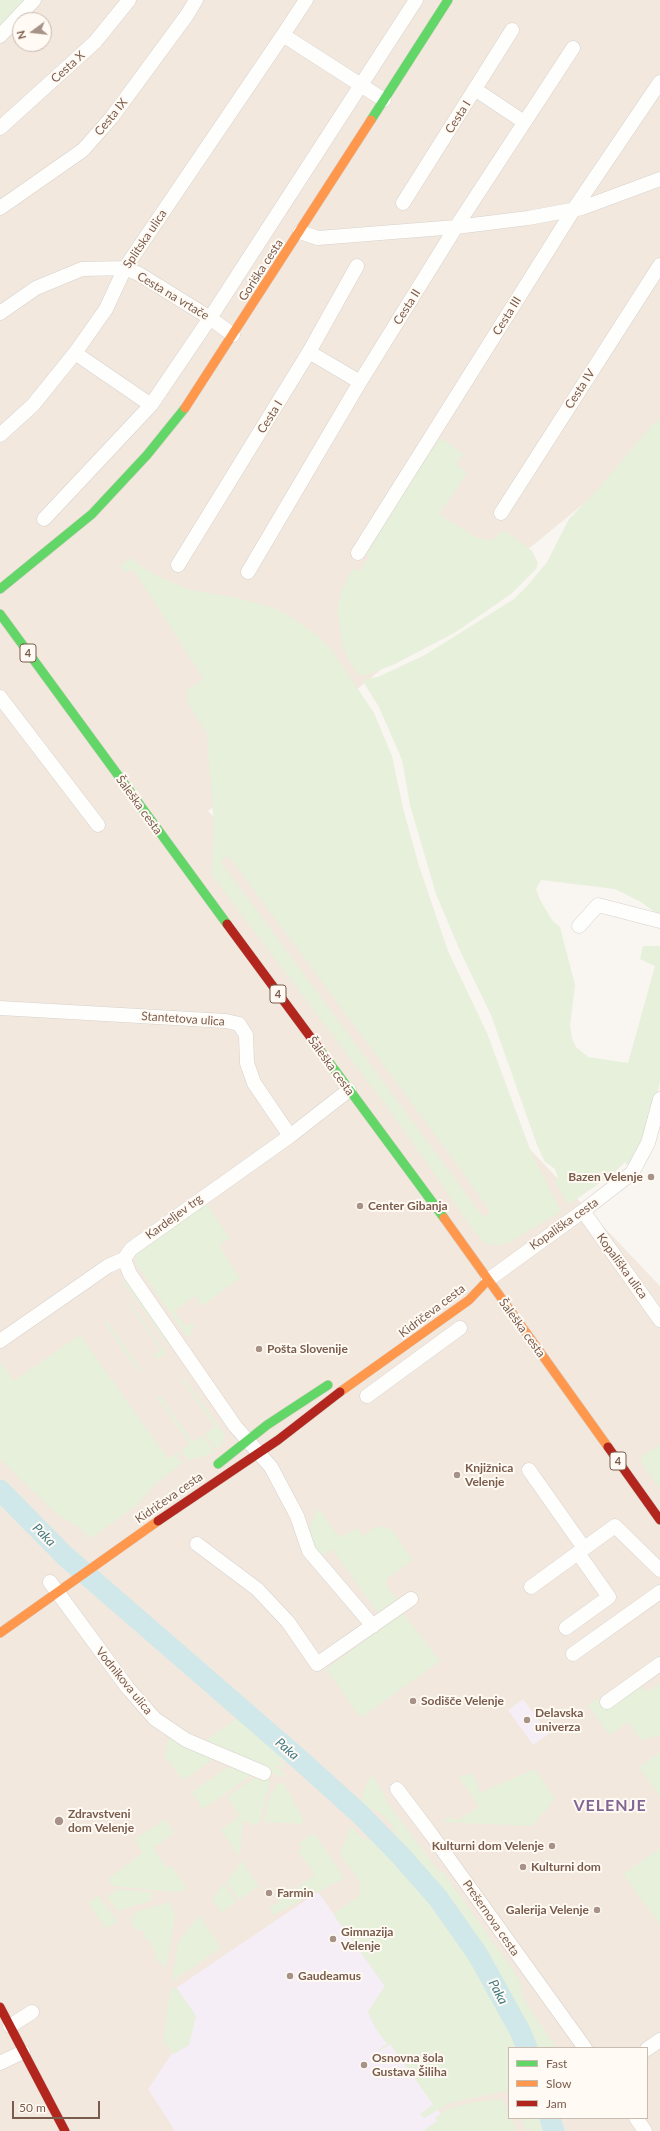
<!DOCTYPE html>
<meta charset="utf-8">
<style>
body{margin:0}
#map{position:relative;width:660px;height:2131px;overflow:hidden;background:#f9f5f0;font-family:Lato,sans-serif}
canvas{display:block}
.legend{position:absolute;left:508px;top:2047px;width:140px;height:72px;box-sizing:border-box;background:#fffaf3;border:1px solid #cabbb1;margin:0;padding:5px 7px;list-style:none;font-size:12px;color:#7a5c4d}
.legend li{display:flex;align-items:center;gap:8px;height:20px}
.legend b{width:20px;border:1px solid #cabbb1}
.north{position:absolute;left:12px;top:12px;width:40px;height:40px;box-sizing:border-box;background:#fffaf3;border:1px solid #cabbb1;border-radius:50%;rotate:255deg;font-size:11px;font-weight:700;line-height:16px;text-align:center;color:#7a5c4d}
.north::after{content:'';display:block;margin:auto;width:14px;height:18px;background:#a69286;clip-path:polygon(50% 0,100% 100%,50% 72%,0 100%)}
.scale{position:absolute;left:12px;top:2101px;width:88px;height:18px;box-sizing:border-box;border:2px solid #7a5c4d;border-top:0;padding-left:5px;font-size:12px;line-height:14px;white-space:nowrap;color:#7a5c4d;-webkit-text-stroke:3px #fffaf3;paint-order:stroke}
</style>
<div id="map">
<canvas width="660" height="2131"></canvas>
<ul class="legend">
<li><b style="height:5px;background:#63d668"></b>Fast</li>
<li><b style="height:5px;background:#ff974d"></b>Slow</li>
<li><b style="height:5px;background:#b3261e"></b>Jam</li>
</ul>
<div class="north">N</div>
<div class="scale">50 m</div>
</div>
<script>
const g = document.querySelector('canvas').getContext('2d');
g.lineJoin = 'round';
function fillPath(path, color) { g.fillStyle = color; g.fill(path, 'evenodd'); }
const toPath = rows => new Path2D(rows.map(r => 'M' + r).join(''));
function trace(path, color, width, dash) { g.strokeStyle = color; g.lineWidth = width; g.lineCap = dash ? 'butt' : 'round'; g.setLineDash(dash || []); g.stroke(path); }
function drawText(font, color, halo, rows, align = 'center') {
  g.font = font + ' Lato,sans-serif'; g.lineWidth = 4; g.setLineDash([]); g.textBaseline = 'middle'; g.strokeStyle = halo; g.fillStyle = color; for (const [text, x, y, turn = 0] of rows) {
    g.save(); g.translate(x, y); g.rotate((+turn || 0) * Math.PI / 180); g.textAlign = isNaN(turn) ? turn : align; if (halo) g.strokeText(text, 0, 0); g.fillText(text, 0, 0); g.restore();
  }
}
const residential = toPath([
 [21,0,660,0,660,454,647,452,208,811,660,1286,660,2131,0,2131,0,24],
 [20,20,44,20,44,44,20,44],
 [509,2048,647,2048,647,2118,509,2118]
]);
const education = toPath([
 [523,1699,549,1734,533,1745,508,1710],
 [318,1892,385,1986,368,2012,376,2029,390,2044,453,2131,175,2131,148,2089,194,2021,176,1988]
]);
const green = toPath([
 [0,0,30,0,0,32],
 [660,419,660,916,641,902,615,889,541,880,536,889,540,900,552,920,560,927,575,985,570,1026,572,1038,576,1047,588,1057,628,1063,655,966,640,959,643,946,660,946,660,1082,646,1134,629,1166,625,1162,614,1173,568,1205,555,1182,558,1178,555,1169,545,1162,537,1145,491,1015,461,953,436,894,410,805,402,760,379,707,364,683,365,679,378,677,425,655,514,599,529,584,547,562,569,519,597,490,653,424],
 [440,438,464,454,456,464,467,473,439,514,477,538,492,540,504,530,532,551,538,563,536,569,511,594,456,632,393,665,366,675,359,675,348,659,343,646,338,618,338,605,340,594,352,569,359,572,368,559,365,547],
 [130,558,153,574,190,590,237,598,271,607,291,617,319,637,331,649,346,671,374,713,392,756,403,808,419,866,448,951,487,1033,531,1152,561,1211,557,1214,510,1242,500,1245,486,1244,475,1232,396,1119,211,874,214,826,207,734,187,702,188,690,204,679,136,574,132,569,126,573,120,566],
 [226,856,234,863,462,1171,490,1211,484,1218,221,862],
 [206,1203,230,1238,219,1245,240,1278,202,1306,195,1296,174,1311,185,1327,192,1323,194,1326,191,1335,187,1337,136,1264,136,1251],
 [127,1279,169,1340,169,1346,123,1282],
 [131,1304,166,1353,157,1359,154,1354,161,1350,129,1305],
 [107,1321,141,1370,139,1372,104,1323],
 [80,1335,168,1459,178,1453,180,1455,177,1458,179,1461,182,1459,184,1462,157,1482,136,1506,91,1538,77,1526,59,1516,0,1459,0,1361,14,1381],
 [184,1378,225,1435,222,1445,216,1449,205,1434,215,1427,182,1380],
 [160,1396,193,1442,203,1435,214,1451,209,1455,188,1460,181,1451,190,1444,157,1398],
 [660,1444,660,1489,642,1464,641,1459,643,1455],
 [316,1510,321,1512,340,1538,356,1528,363,1536,377,1526,391,1529,413,1560,387,1578,386,1585,397,1600,378,1613,332,1549,324,1555,313,1551,310,1526],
 [403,1613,440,1661,361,1718,326,1669],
 [660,1683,660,1735,641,1740,628,1722,610,1735,588,1706,599,1698,605,1708,641,1686,646,1692],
 [239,1717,286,1759,284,1762,280,1758,279,1760,285,1766,284,1768,278,1765,276,1766,285,1774,285,1778,204,1742],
 [169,1735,215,1758,183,1780,165,1757],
 [660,1752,660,1797,639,1767],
 [232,1764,252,1775,203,1809,192,1792],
 [535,1769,555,1799,532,1826,442,1822,442,1821,451,1817,457,1821,479,1806,458,1776,474,1774,480,1793],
 [371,1774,384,1793,386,1801,436,1868,444,1873,518,1977,525,2002,557,2048,534,2048,529,2036,501,1983,443,1898,404,1853,392,1825,380,1813,359,1804],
 [258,1776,268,1778,270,1783,260,1822,251,1826,248,1821,243,1821,240,1853,238,1855,221,1830,240,1816,227,1797],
 [279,1783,284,1784,302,1816,303,1824,264,1822,270,1795],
 [165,1819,174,1833,153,1848,167,1868,171,1865,187,1889,176,1892,113,1886,108,1879,143,1853,134,1840],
 [351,1826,359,1836,377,1843,411,1873,460,1933,483,1968,519,2048,509,2048,509,2090,450,2103,424,2118,420,2114,433,2104,390,2044,379,2051,378,2050,387,2044,376,2029,368,2012,385,1986,333,1914,359,1896,361,1884,340,1854],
 [314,1833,345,1878,273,1915,269,1908,315,1875,298,1851,302,1848,299,1843],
 [660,1848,660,1925,623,1874],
 [242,1861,259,1886,239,1900,226,1882],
 [224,1884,236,1902,222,1913,212,1899],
 [115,1889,150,1892,153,1895,150,1901,117,1911,107,1897,116,1891],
 [98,1896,118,1921,106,1929,88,1903],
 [169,1902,171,1903,175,1917,166,1968,159,1961,156,1961,155,1952,150,1942,145,1938,143,1931,134,1928,131,1919,136,1912],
 [199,1915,221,1948,172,1981,178,1943],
 [176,1987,196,2016,189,2045,174,2054,163,2041,170,1991],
 [502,2099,509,2112,509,2118,512,2118,517,2131,423,2131,437,2121,435,2118,448,2109,473,2102],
 [521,2118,547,2118,550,2131,526,2131]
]);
const river = toPath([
 [0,1490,65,1556,299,1759,360,1814,401,1856,438,1898,478,1955,520,2031,527,2048],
 [550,2118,554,2131]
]);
const street = toPath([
 [306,0,283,35,384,100],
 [0,36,34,0],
 [476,90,524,122],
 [0,128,95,42,129,0],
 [403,203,512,30],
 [0,208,83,150,112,117,187,15,196,0],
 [300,232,318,238,456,227,528,218,582,208,660,179],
 [0,313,36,288,82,269,125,268,139,274,210,318,233,335],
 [309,352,360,382],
 [75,353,151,405],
 [0,435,33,405,75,353,106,309,125,268,283,35],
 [501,513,660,265],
 [44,519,151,405,210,318,416,0],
 [358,553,574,209,660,82],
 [178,565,309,352,357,266],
 [248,572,360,382,456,227,573,48],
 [0,697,98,825],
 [579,926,598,905,660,921],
 [0,1008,226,1021,239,1024,246,1035,247,1063,254,1083,290,1136],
 [583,1211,660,1320],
 [124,1259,130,1274,235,1426,271,1467,297,1516,309,1551,373,1626],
 [488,1280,583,1211,632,1173,648,1143,660,1099],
 [0,1341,108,1266,124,1259,131,1249,290,1136,349,1090],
 [367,1396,460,1328],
 [529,1470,584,1548],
 [197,1544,257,1589,288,1622,317,1664,411,1599],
 [50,1582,127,1687,155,1719,186,1740,264,1773],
 [531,1587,615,1526,660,1570],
 [566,1628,609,1597,578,1553],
 [573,1654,660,1592],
 [607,1702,660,1664],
 [397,1789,431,1834,585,2048],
 [10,2026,32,2012],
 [647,2049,660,2040],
 [0,2063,23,2052],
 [636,2118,645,2131]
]);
const fast = toPath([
 [371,120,448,0],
 [0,589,92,514,147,455,185,408],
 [0,614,227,924],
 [320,1050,444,1218],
 [218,1464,267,1425,328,1385]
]);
const slow = toPath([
 [185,408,371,120],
 [444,1218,608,1447],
 [340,1392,469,1300,488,1280],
 [0,1633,158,1521]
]);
const jam = toPath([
 [227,924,320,1050],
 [608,1447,660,1520],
 [158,1521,278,1440,340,1392],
 [0,2007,65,2131]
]);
const markers = [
 [651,1177,4,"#a69286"],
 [360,1206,4,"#a69286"],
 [259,1349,4,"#a69286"],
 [457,1475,4,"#a69286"],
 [413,1701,4,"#a69286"],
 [527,1720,4,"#a69286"],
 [59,1821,5,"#a69286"],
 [552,1846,4,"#a69286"],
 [523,1867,4,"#a69286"],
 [269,1893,4,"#a69286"],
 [597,1910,4,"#a69286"],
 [333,1939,4,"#a69286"],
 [290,1976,4,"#a69286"],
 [364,2065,4,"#a69286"]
];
const shields = [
 [28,653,16],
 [278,994,16],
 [618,1461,16]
];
const shieldNames = [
 ["4",28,653],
 ["4",278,994],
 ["4",618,1461]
];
const streetNames = [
 ["Cesta X",68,67,-42],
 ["Cesta IX",111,117,-51],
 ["Cesta I",458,117,-57],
 ["Splitska ulica",145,239,-56],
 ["Goriška cesta",261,270,-57],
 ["Cesta na vrtače",173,296,31],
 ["Cesta II",407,307,-58],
 ["Cesta III",507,316,-58],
 ["Cesta IV",580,389,-57],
 ["Cesta I",270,417,-58],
 ["Šaleška cesta",139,805,54],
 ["Stantetova ulica",183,1019,4],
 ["Šaleška cesta",331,1066,54],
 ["Kardeljev trg",174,1217,-36],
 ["Kopališka cesta",564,1224,-35],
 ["Kopališka ulica",622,1266,54],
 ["Kidričeva cesta",432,1311,-37],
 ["Šaleška cesta",522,1328,54],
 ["Kidričeva cesta",169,1498,-35],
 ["Vodnikova ulica",124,1681,51],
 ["Prešernova cesta",491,1918,55]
];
const poiNames = [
 ["Bazen Velenje",643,1177,"right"],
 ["Center Gibanja",368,1206],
 ["Pošta Slovenije",267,1349],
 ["Knjižnica",465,1468],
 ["Velenje",465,1482],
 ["Sodišče Velenje",421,1701],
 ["Delavska",535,1713],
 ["univerza",535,1727],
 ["Zdravstveni",68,1814],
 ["dom Velenje",68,1828],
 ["Kulturni dom Velenje",544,1846,"right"],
 ["Kulturni dom",531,1867],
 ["Farmin",277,1893],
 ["Galerija Velenje",589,1910,"right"],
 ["Gimnazija",341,1932],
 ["Velenje",341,1946],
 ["Gaudeamus",298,1976],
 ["Osnovna šola",372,2058],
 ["Gustava Šiliha",372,2072]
];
const waterNames = [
 ["Paka",44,1535,45],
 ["Paka",287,1749,41],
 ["Paka",498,1992,62]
];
const districtNames = [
 ["VELENJE",610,1806]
];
fillPath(residential, '#f2e8de');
fillPath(education, '#f6eef6');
fillPath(green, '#e7f0db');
trace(river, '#d0e8ea', 21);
trace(street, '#d7d1cb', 15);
trace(fast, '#d9d2cb', 10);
trace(slow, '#d9d2cb', 10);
trace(jam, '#d9d2cb', 10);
trace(street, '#fefefd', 14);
trace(fast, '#63d668', 9);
trace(slow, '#ff974d', 9);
trace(jam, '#b3261e', 9);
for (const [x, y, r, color] of markers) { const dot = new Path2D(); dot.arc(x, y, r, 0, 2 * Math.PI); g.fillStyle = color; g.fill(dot); trace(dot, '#fffaf3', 1.5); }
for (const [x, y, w] of shields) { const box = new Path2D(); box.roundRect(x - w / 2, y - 9, w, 18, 3); g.fillStyle = '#fffaf3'; g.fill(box); trace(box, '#7a5c4d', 1); }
drawText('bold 11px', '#7a5c4d', null, shieldNames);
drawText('12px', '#7a5c4d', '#fffaf3', streetNames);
drawText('bold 12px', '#7a5c4d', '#fffaf3', poiNames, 'left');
drawText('italic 13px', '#437c86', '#fffaf3', waterNames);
g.letterSpacing = '1px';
drawText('bold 16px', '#846695', '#fffaf3', districtNames);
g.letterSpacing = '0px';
</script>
